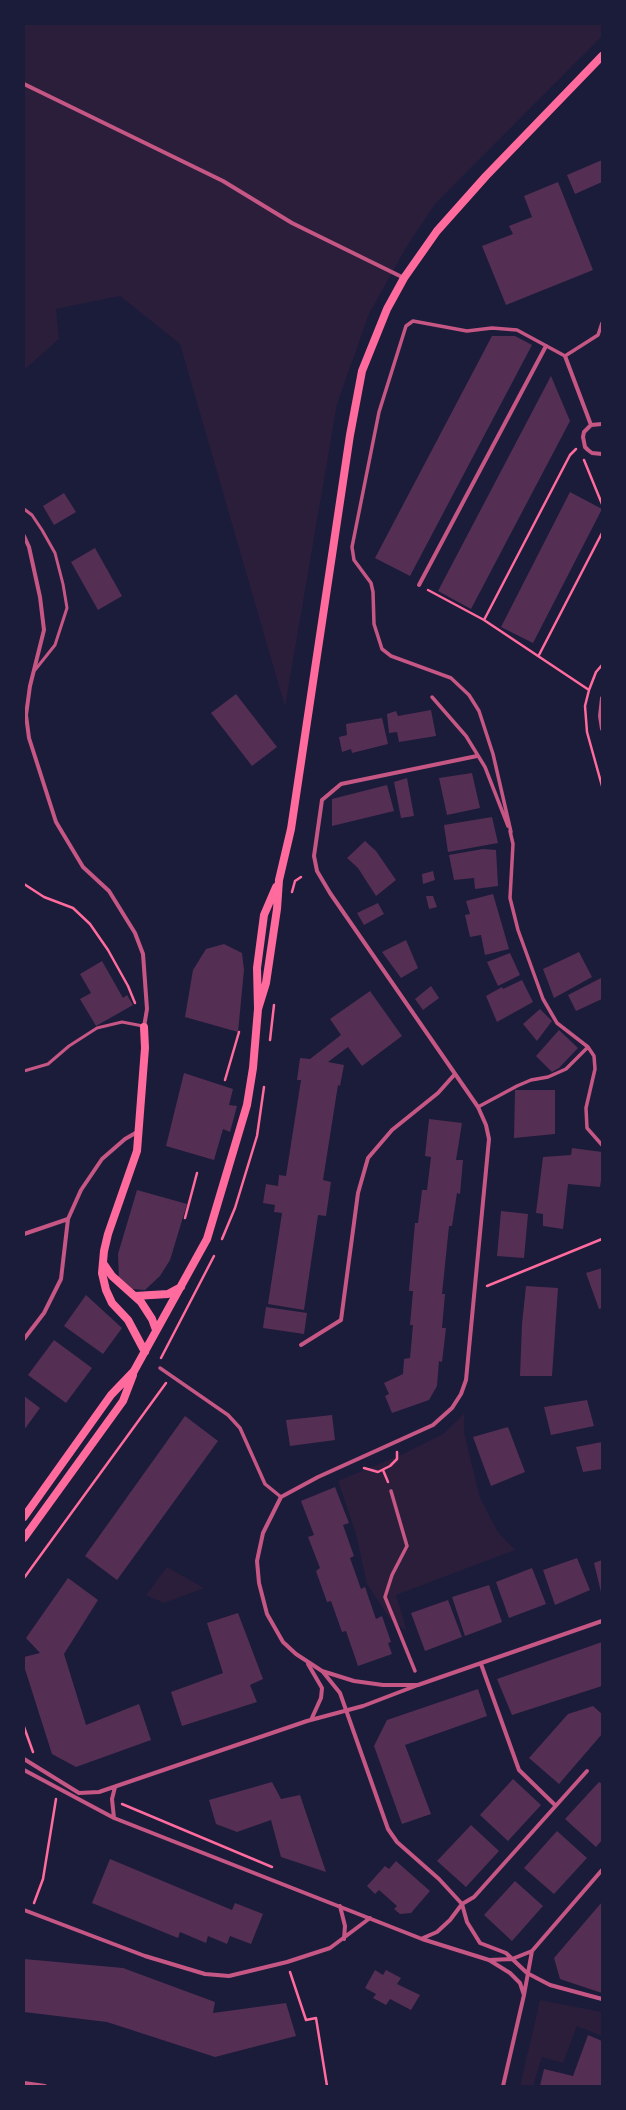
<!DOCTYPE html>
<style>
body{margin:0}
#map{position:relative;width:626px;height:2110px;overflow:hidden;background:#1b1b3a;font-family:"Titillium Web",sans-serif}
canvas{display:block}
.frame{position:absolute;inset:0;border:25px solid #1b1b3a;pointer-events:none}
</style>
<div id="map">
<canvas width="626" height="2110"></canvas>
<div class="frame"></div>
</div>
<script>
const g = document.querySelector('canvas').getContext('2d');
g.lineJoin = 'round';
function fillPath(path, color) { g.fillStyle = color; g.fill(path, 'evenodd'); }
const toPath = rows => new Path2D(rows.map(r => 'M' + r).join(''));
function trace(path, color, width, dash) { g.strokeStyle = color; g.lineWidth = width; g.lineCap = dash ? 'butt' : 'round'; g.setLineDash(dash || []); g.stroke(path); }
const green = toPath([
 [24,24,602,24,602,36,435,204,407,246,369,314,337,404,285,707,180,344,120,296,56,309,59,339,24,370],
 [464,1414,464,1432,480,1498,498,1532,515,1550,396,1595,407,1631,391,1620,367,1584,356,1534,338,1481,403,1454,443,1434],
 [167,1567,204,1588,164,1603,146,1595],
 [540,2000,602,2012,602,2036,577,2026,563,2063,542,2057,533,2086,520,2086]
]);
const building = toPath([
 [602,160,602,182,575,194,567,175],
 [558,182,593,270,506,305,482,246,513,234,509,226,532,217,524,196],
 [492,336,515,336,532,345,410,576,375,558],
 [551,376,570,421,471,609,438,591],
 [570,492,602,509,533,643,501,627],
 [64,493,76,512,54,525,43,506],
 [95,548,122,596,98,610,71,562],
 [236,694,277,747,252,766,211,713],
 [431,710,436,736,399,742,397,732,389,733,387,714,396,711,398,716],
 [382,718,388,744,352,753,351,749,342,752,339,737,347,735,346,724],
 [472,773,480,808,447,815,439,778],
 [407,778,414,816,401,818,394,782],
 [387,785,394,811,332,826,332,799],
 [492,817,498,843,448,852,444,825],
 [365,841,376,851,396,880,376,896,358,868,347,858],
 [483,849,496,850,498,886,475,889,474,878,454,880,449,855],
 [433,871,435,880,423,884,422,874],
 [493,894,509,949,485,955,481,935,470,937,465,915,470,914,466,901],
 [426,896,433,896,437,907,429,909],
 [378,903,384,914,364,925,357,913],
 [406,940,418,968,401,978,382,952],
 [224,944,242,953,244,970,238,1032,185,1017,193,970,206,949],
 [579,952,592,977,554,998,543,969],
 [510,953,520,975,498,986,487,962],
 [102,961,123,998,127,995,133,1005,96,1026,80,999,91,993,80,974],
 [601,978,602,999,576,1011,568,995],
 [522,980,533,1002,497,1022,486,996,502,987,503,989],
 [431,986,439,998,423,1010,415,999],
 [370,991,402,1036,362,1066,348,1047,328,1062,344,1065,340,1086,338,1085,323,1180,331,1182,326,1216,318,1215,304,1310,268,1304,282,1213,274,1212,275,1205,263,1203,266,1184,278,1186,279,1175,286,1176,301,1080,297,1080,300,1058,310,1059,341,1035,330,1019],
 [540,1009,552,1021,537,1041,523,1024],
 [559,1030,578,1048,559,1068,552,1072,536,1056],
 [184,1073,233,1089,229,1105,237,1106,230,1132,223,1129,214,1160,166,1146],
 [515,1090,555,1090,555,1134,514,1138],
 [429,1119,462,1123,456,1160,463,1160,460,1194,457,1193,452,1226,449,1226,442,1294,445,1294,442,1328,446,1328,442,1362,439,1361,437,1386,429,1400,392,1413,385,1396,389,1394,384,1383,403,1374,404,1359,410,1358,413,1325,410,1325,413,1291,409,1291,415,1223,418,1223,422,1190,427,1190,431,1157,425,1156],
 [572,1148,602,1152,602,1173,600,1187,568,1184,563,1229,543,1226,543,1214,536,1213,543,1157,571,1155],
 [137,1190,187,1204,170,1260,160,1276,145,1290,132,1289,119,1278,118,1254],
 [501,1211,528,1214,524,1258,497,1256],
 [602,1268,602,1308,599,1309,586,1273],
 [526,1286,558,1288,552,1376,520,1376,522,1324],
 [86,1295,122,1328,103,1354,64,1326],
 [266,1307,307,1313,304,1334,263,1328],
 [54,1340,92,1368,66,1403,28,1375],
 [24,1396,40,1408,24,1430],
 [587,1400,594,1426,551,1435,544,1407],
 [332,1415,335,1440,290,1446,286,1420],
 [185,1416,218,1441,117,1580,85,1556],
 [508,1427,525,1472,491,1486,473,1437],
 [602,1442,602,1469,583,1472,576,1447],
 [335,1487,349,1523,343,1525,354,1556,350,1558,361,1589,365,1587,376,1619,382,1616,391,1642,388,1643,392,1654,358,1666,346,1631,342,1632,331,1601,327,1602,316,1571,320,1568,308,1537,314,1535,301,1501],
 [577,1558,590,1590,555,1605,543,1570],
 [602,1560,602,1592,601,1592,594,1563],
 [532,1568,546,1604,509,1618,496,1582],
 [68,1578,98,1600,64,1654,86,1725,139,1704,151,1740,76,1767,52,1754,24,1666,24,1657,40,1653,26,1638],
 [489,1585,502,1622,465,1636,452,1597],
 [448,1600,462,1637,425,1651,411,1613],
 [238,1613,263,1679,250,1685,257,1702,182,1726,171,1692,223,1673,207,1623],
 [602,1642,602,1686,512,1715,497,1679],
 [478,1689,487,1716,405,1745,431,1814,402,1824,374,1746,387,1720],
 [593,1706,602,1714,602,1734,559,1784,529,1758,568,1714],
 [513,1779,541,1805,508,1841,480,1815],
 [272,1782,281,1799,300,1795,326,1872,281,1857,271,1820,237,1832,216,1824,209,1800],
 [599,1782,602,1784,602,1840,596,1847,565,1819],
 [471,1825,499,1851,466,1887,437,1861],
 [557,1831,587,1858,554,1894,524,1868],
 [110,1859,232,1910,235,1903,263,1914,251,1944,230,1936,227,1944,208,1936,206,1943,180,1932,178,1938,92,1903],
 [396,1861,430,1891,411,1913,400,1914,394,1909,397,1906,379,1890,375,1894,367,1886,385,1866,389,1869],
 [515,1881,543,1906,512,1941,484,1915],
 [602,1902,602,1993,560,1979,554,1958],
 [24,1959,123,1968,215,2002,213,2013,286,2003,296,2036,215,2057,107,2022,24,2012],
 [375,1970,383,1975,386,1970,401,1978,397,1984,420,1995,411,2010,390,1999,386,2005,373,1998,376,1994,365,1988],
 [588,2035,602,2041,602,2086,540,2086,544,2069,573,2076]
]);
const path = toPath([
 [584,460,602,504],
 [428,590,484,620,589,690],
 [484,620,570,455,576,449],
 [539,655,602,533],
 [602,665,596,672,589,690,585,706,587,732,602,786],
 [24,884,44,897,73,908,90,924,108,950,128,986,135,1003],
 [292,892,295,881,301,877],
 [270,1040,274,1005],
 [225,1080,239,1032],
 [185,1218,197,1173],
 [222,1239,235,1208,257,1136,264,1087],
 [487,1286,602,1239],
 [161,1358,214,1256],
 [364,1468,378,1472,390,1466,397,1459,397,1452],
 [383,1470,388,1482],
 [24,1578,166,1383],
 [24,1727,33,1752],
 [122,1804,272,1867],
 [34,1903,43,1879,56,1799],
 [290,1972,306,2020,316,2018,327,2086]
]);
const service = toPath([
 [24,509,32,515,42,530,55,553,63,584,67,608,55,645,35,670],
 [24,1071,48,1064,69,1046,97,1028,122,1022,143,1026]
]);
const pedestrian = toPath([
 [432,697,466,736,485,767,508,826],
 [510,831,513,844,510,898,518,930,543,999,557,1023,588,1047,594,1056,595,1069,586,1108,587,1128,602,1145],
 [511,832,493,754,479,711,469,695,451,678,391,656,382,649,374,624,373,592,371,583,354,560,352,547,379,412,406,326,413,321,467,331,492,328,517,330,565,356,598,335,602,323],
 [478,1107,517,1086,531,1080,548,1077,566,1069,588,1047],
 [160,1368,228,1415,240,1428,265,1484,281,1497],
 [391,1491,407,1546,392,1575,385,1597,415,1671]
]);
const minor = toPath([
 [24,84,223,181,292,223,404,278],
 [565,356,591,425],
 [602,424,591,425,584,432,583,437,585,447,588,450,592,453,602,454],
 [24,536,29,547,40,597,44,630,30,686,26,715,29,738,56,822,83,867,109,891,135,933,143,954,147,1009,144,1027],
 [419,585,546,346],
 [602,698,600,716,602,729],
 [24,1234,68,1219],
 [24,1339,44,1313,61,1279,68,1219,81,1190,102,1159,125,1139,139,1131],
 [301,1345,341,1320,358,1193,368,1158,392,1130,438,1093,455,1074],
 [308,1664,322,1688,321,1698,311,1720],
 [481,1664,519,1770,555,1805],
 [323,1672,340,1693,388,1829,397,1842,439,1879,462,1904,467,1922,480,1943,506,1953,527,1973,550,1985,602,1999],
 [418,1685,383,1685,354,1681,322,1671,296,1654,283,1642,267,1614,259,1583,257,1561,263,1533,281,1497,318,1477,433,1425,452,1408,461,1394,466,1380,489,1139,486,1125,478,1107,330,893,317,871,314,856,322,800,341,784,477,756],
 [24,1759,79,1793,99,1792,307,1721,363,1706,418,1685,602,1621],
 [24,1770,114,1818,422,1939,489,1960,510,1973,520,1983,524,1995],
 [114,1818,112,1799,115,1787],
 [340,1906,345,1926,344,1939],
 [24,1910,145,1956,205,1974,229,1976,287,1962,330,1948,370,1918],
 [423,1938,437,1932,450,1920,462,1904,474,1897,587,1771],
 [489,1960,512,1959,532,1951],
 [24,2083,45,2086],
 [503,2086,524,1995,532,1951,602,1870]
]);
const secondary = toPath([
 [258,1009,266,983,277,909,279,880,291,829,350,435,362,371,387,309,404,278,437,231,486,176,602,56],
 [144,1027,145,1048,137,1151,108,1234,104,1251,102,1273,106,1290,112,1303,128,1320,145,1352],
 [103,1263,112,1276,141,1302,152,1319,156,1330],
 [135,1296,168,1294,181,1287],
 [24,1517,111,1395,134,1371,207,1239,247,1105,253,1068,258,1009,257,968,264,915,276,887],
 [24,1538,123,1401,133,1375]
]);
fillPath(green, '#2a1e3b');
fillPath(building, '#542f53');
trace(path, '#ff6b9d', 2.5);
trace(service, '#c65784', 3);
trace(pedestrian, '#c65784', 3.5);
trace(minor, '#c65784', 4);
trace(secondary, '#ff6b9d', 8);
</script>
